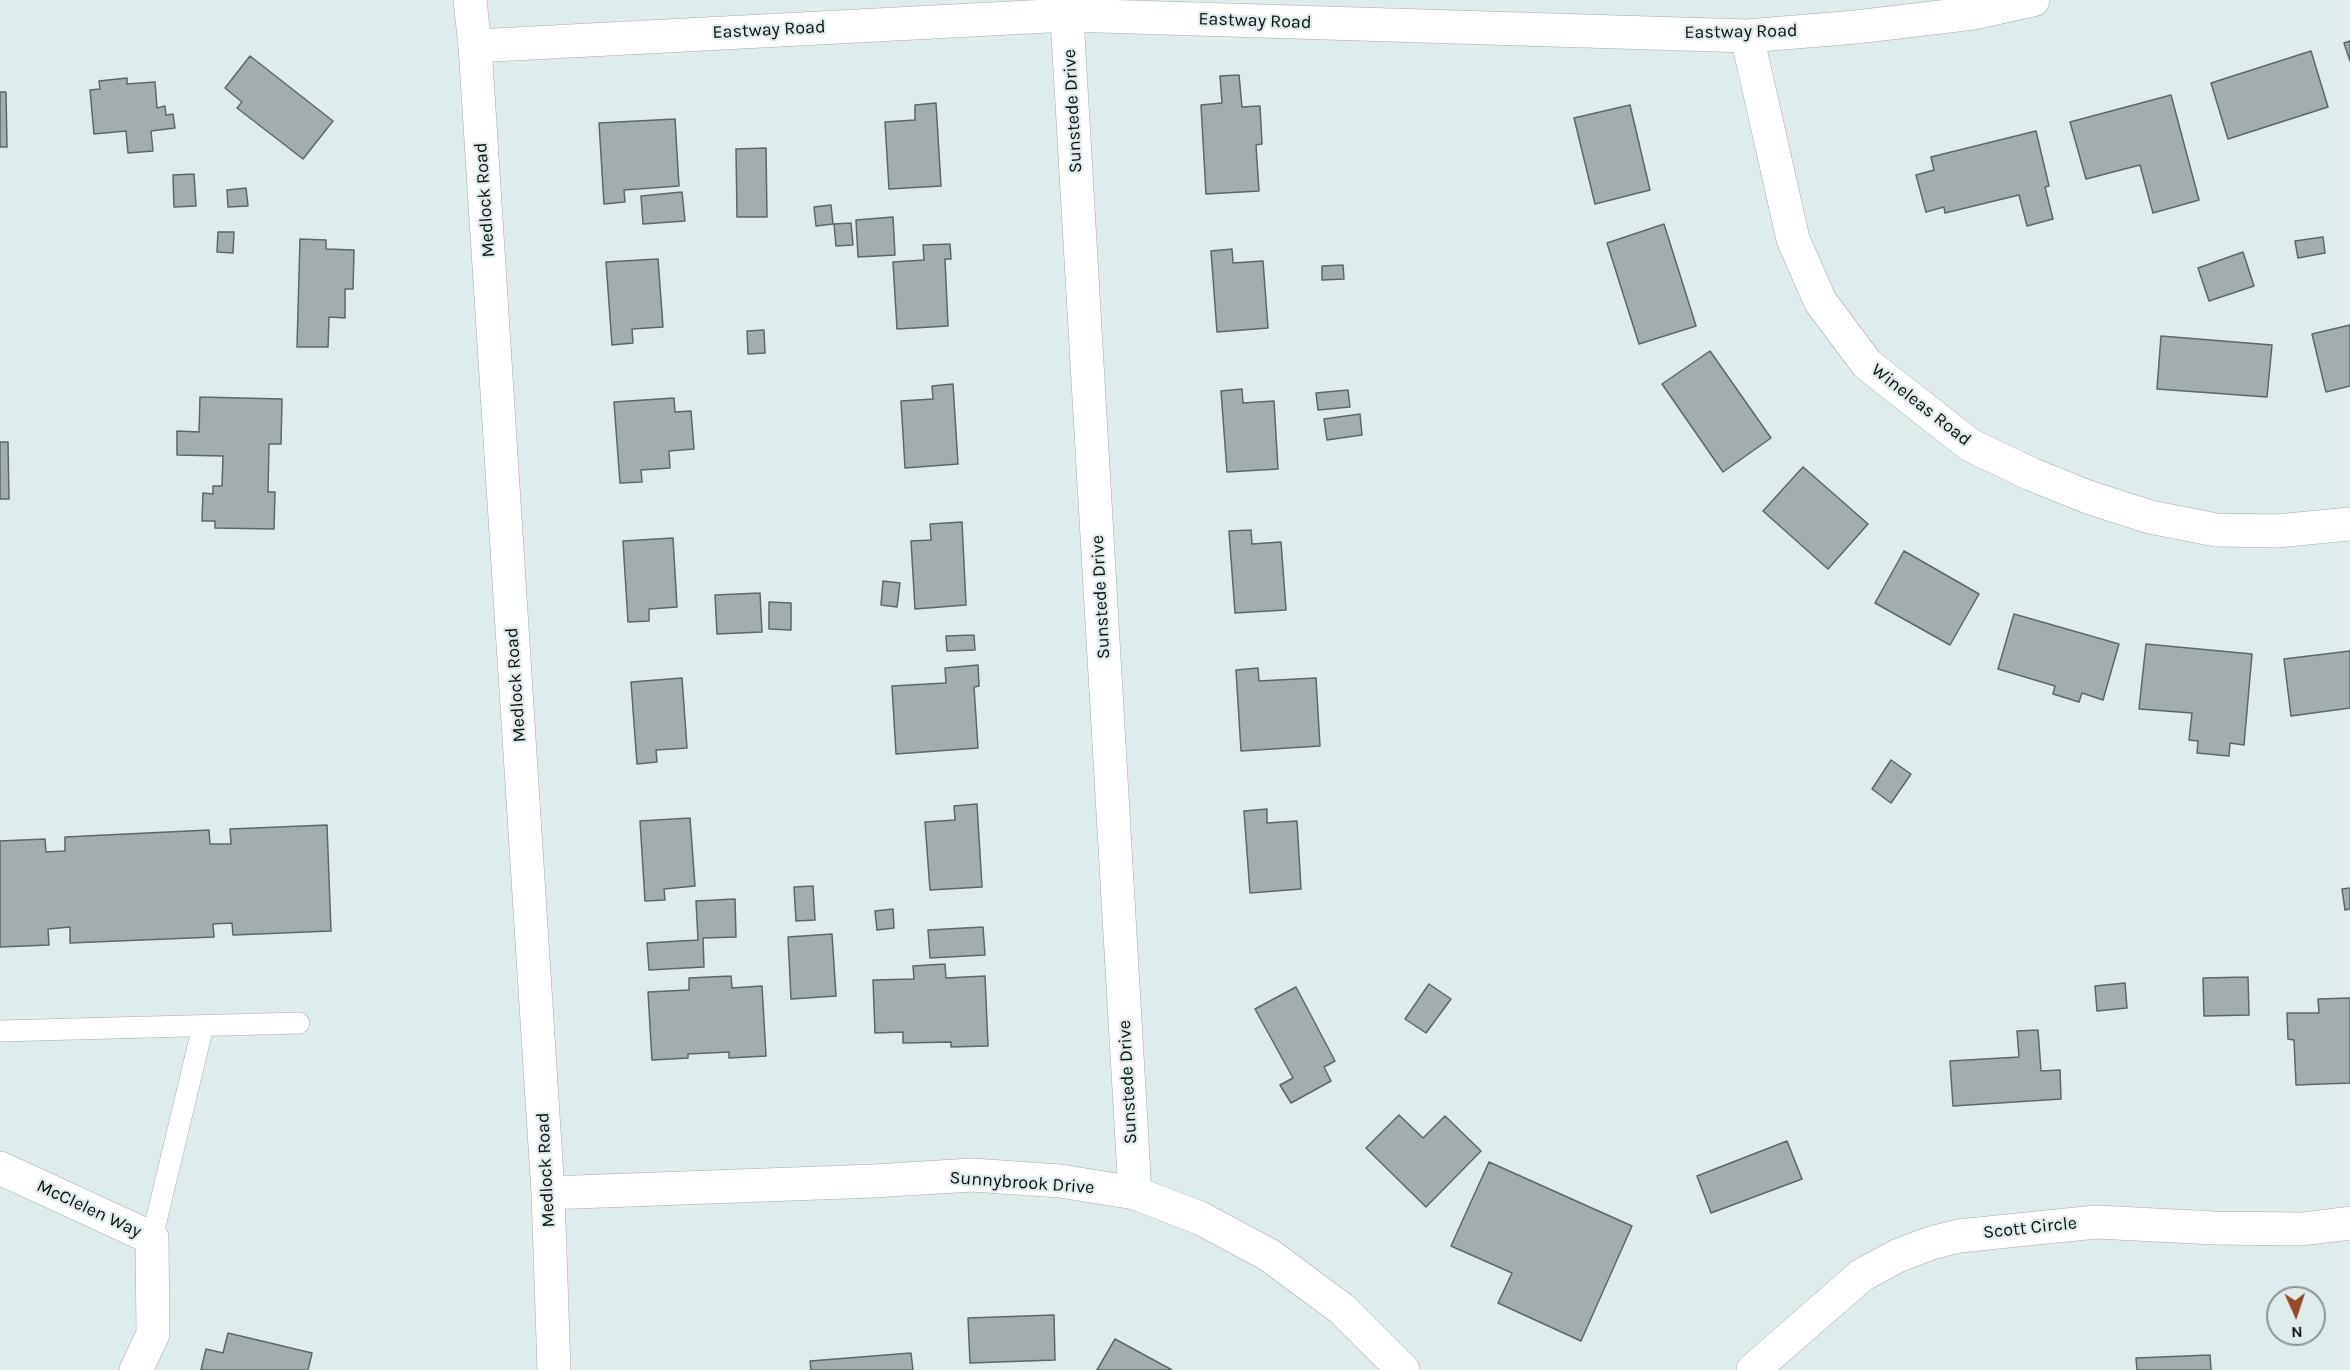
<!DOCTYPE html>
<style>
body{margin:0}
#map{position:relative;width:2350px;height:1370px;overflow:hidden;background:#dfecec;font-family:Karla,sans-serif}
canvas{display:block}
.north{position:absolute;left:2266px;top:1286px;width:60px;height:60px;box-sizing:border-box;background:#dfecec;border:2px solid #8a9494;border-radius:50%;rotate:177deg;font-size:16px;font-weight:700;line-height:24px;text-align:center;color:#0b1010}
.north::after{content:'';display:block;margin:auto;width:21px;height:27px;background:#934b28;clip-path:polygon(50% 0,100% 100%,50% 72%,0 100%)}
</style>
<div id="map">
<canvas width="2350" height="1370"></canvas>
<div class="north">N</div>
</div>
<script>
const g = document.querySelector('canvas').getContext('2d');
g.lineJoin = 'round';
function fillPath(path, color) { g.fillStyle = color; g.fill(path, 'evenodd'); }
const toPath = rows => new Path2D(rows.map(r => 'M' + r).join(''));
function trace(path, color, width, dash) { g.strokeStyle = color; g.lineWidth = width; g.lineCap = dash ? 'butt' : 'round'; g.setLineDash(dash || []); g.stroke(path); }
function drawText(font, color, halo, rows, align = 'center') {
  g.font = font + ' Karla,sans-serif'; g.lineWidth = 4.5; g.setLineDash([]); g.textBaseline = 'middle'; g.strokeStyle = halo; g.fillStyle = color; for (const [text, x, y, turn = 0] of rows) {
    g.save(); g.translate(x, y); g.rotate((+turn || 0) * Math.PI / 180); g.textAlign = isNaN(turn) ? turn : align; if (halo) g.strokeText(text, 0, 0); g.fillText(text, 0, 0); g.restore();
  }
}
const building = toPath([
 [2350,41,2350,61,2344,43,2350,41],
 [2311,51,2328,107,2228,139,2211,83,2311,51],
 [250,56,333,121,303,159,237,108,242,102,225,88,250,56],
 [1239,75,1242,107,1260,106,1262,144,1256,145,1259,191,1206,194,1201,105,1222,103,1220,76,1239,75],
 [127,78,127,84,155,82,157,108,165,106,166,115,173,114,175,128,151,131,153,151,128,153,126,131,94,134,90,90,100,89,99,81,127,78],
 [0,92,6,92,7,147,0,147,0,92],
 [2171,95,2199,200,2153,213,2140,165,2086,179,2070,122,2171,95],
 [936,103,941,186,889,189,885,122,915,120,915,105,936,103],
 [1630,105,1650,190,1595,204,1574,118,1630,105],
 [675,119,679,186,624,190,625,202,604,204,599,123,675,119],
 [2036,131,2049,186,2045,187,2053,219,2027,226,2019,195,1945,213,1944,207,1926,212,1916,175,1934,170,1931,157,2036,131],
 [766,148,767,217,737,217,736,149,766,148],
 [194,174,196,206,174,207,173,175,194,174],
 [246,188,248,206,228,207,227,190,246,188],
 [682,192,685,221,643,224,641,196,682,192],
 [831,205,833,224,816,226,814,207,831,205],
 [893,217,895,255,858,257,856,220,893,217],
 [851,223,853,245,836,246,834,224,851,223],
 [1664,224,1696,326,1639,344,1607,243,1664,224],
 [218,232,234,232,233,253,217,252,218,232],
 [2323,237,2325,253,2298,258,2295,241,2323,237],
 [300,239,326,240,326,249,354,250,353,289,345,289,345,318,329,317,328,347,297,347,300,239],
 [950,244,951,259,945,259,948,326,897,329,893,262,924,260,923,245,950,244],
 [1232,249,1233,263,1263,261,1268,328,1217,332,1211,251,1232,249],
 [2243,252,2254,286,2209,301,2198,268,2243,252],
 [658,259,663,327,632,329,633,343,612,345,606,262,658,259],
 [1343,265,1344,279,1322,280,1322,266,1343,265],
 [2350,325,2350,386,2326,392,2312,334,2350,325],
 [764,330,765,353,748,354,747,331,764,330],
 [2161,336,2272,345,2267,397,2157,389,2161,336],
 [1710,351,1771,438,1723,472,1662,384,1710,351],
 [953,384,958,464,905,468,901,401,933,399,932,386,953,384],
 [1242,389,1243,403,1274,401,1278,469,1227,472,1221,391,1242,389],
 [1348,390,1350,407,1318,410,1316,393,1348,390],
 [200,397,282,399,281,444,269,444,268,492,275,492,274,529,215,528,215,521,202,521,203,493,213,494,213,486,222,486,223,456,177,455,177,431,199,432,200,397],
 [674,398,675,412,691,411,694,449,669,451,670,468,641,470,642,482,620,483,614,402,674,398],
 [1360,414,1362,435,1327,440,1324,419,1360,414],
 [0,442,8,442,9,499,0,499,0,442],
 [1803,467,1868,524,1828,569,1763,511,1803,467],
 [962,522,966,605,915,609,911,541,931,540,930,524,962,522],
 [1251,530,1252,544,1281,542,1286,610,1235,613,1229,531,1251,530],
 [673,538,677,607,649,609,649,621,628,622,623,541,673,538],
 [1904,551,1979,594,1950,645,1875,603,1904,551],
 [883,581,900,583,897,607,881,605,883,581],
 [760,593,762,632,717,634,715,595,760,593],
 [769,602,791,603,791,630,769,629,769,602],
 [2014,614,2119,644,2103,700,2082,693,2079,702,2053,694,2055,686,1998,669,2014,614],
 [974,635,975,650,947,651,946,636,974,635],
 [2146,644,2252,654,2244,745,2230,743,2229,756,2197,753,2198,741,2189,740,2192,713,2139,709,2146,644],
 [2350,651,2350,708,2291,716,2284,659,2350,651],
 [978,665,979,686,974,687,978,748,896,754,892,686,946,683,945,668,978,665],
 [1258,668,1259,681,1316,678,1320,746,1241,751,1236,670,1258,668],
 [682,678,687,748,656,750,657,762,637,764,631,682,682,678],
 [1891,760,1911,774,1891,803,1872,789,1891,760],
 [977,804,982,887,930,890,925,822,955,820,954,806,977,804],
 [1267,809,1267,823,1297,821,1301,889,1250,893,1244,811,1267,809],
 [690,818,695,886,664,889,665,900,645,901,640,821,690,818],
 [327,825,331,931,233,935,232,923,213,924,214,937,70,943,70,927,48,929,49,945,0,947,0,841,45,839,46,852,65,851,65,837,209,830,210,844,231,844,230,829,327,825],
 [813,886,815,920,796,921,794,887,813,886],
 [2350,888,2350,909,2345,910,2342,889,2350,888],
 [735,899,736,937,703,938,704,967,649,970,647,943,698,940,696,901,735,899],
 [893,909,894,928,877,930,875,911,893,909],
 [983,927,985,955,930,958,928,930,983,927],
 [832,934,836,996,791,999,788,937,832,934],
 [945,964,946,978,985,976,988,1046,951,1047,951,1042,903,1043,903,1032,875,1033,873,980,914,979,913,966,945,964],
 [731,976,732,988,762,986,766,1056,729,1058,729,1052,688,1054,688,1058,652,1060,648,992,689,990,689,978,731,976],
 [2248,977,2249,1015,2204,1016,2203,978,2248,977],
 [2125,983,2127,1008,2097,1011,2095,986,2125,983],
 [1429,984,1451,999,1426,1033,1405,1019,1429,984],
 [1296,987,1335,1061,1324,1067,1331,1081,1291,1103,1280,1085,1293,1078,1255,1009,1296,987],
 [2350,998,2350,1083,2296,1085,2294,1040,2288,1039,2287,1013,2319,1013,2318,999,2350,998],
 [2038,1030,2041,1071,2060,1070,2061,1099,1953,1106,1950,1061,2019,1057,2017,1031,2038,1030],
 [1399,1115,1423,1138,1445,1116,1481,1151,1426,1207,1366,1148,1399,1115],
 [1787,1141,1802,1179,1711,1213,1697,1176,1787,1141],
 [1489,1162,1632,1226,1581,1341,1498,1303,1512,1273,1451,1246,1489,1162],
 [1054,1315,1055,1360,970,1363,968,1318,1054,1315],
 [228,1333,312,1353,308,1370,201,1370,206,1349,223,1353,228,1333],
 [1115,1339,1172,1370,1097,1370,1115,1339],
 [911,1353,913,1370,811,1370,810,1361,911,1353],
 [2210,1355,2211,1370,2137,1370,2136,1358,2210,1355]
]);
const lane = toPath([
 [0,1031,299,1023],
 [152,1238,203,1026]
]);
const street = toPath([
 [470,0,475,46,548,1193,554,1370],
 [1066,0,1135,1193],
 [1747,36,1793,239,1820,301,1867,364,1970,445,2031,474,2088,497,2150,517,2216,530,2277,531,2350,524],
 [475,46,1067,15,1747,36,1856,27,1974,13,2033,0],
 [0,1168,152,1238,153,1334,136,1370],
 [548,1193,873,1181,972,1175,1060,1181,1135,1193,1200,1218,1269,1255,1342,1309,1403,1370],
 [1753,1370,1862,1275,1897,1256,1931,1243,1959,1236,2096,1222,2215,1228,2302,1229,2350,1223]
]);
const streetNames = [
 ["Eastway Road",1255,21,2],
 ["Eastway Road",769,30,-3],
 ["Eastway Road",1741,32,-1],
 ["Sunstede Drive",1073,111,-93],
 ["Medlock Road",485,200,-94],
 ["Wineleas Road",1921,405,38],
 ["Sunstede Drive",1101,597,-93],
 ["Medlock Road",516,685,-94],
 ["Sunstede Drive",1128,1082,-93],
 ["Medlock Road",546,1170,-93],
 ["Sunnybrook Drive",1022,1183,4],
 ["McClelen Way",89,1209,25],
 ["Scott Circle",2030,1228,-6]
];
fillPath(building, '#a2aeae');
trace(building, '#5c6767', 1.5);
trace(lane, '#9fabab', 22);
trace(street, '#9fabab', 34);
trace(lane, '#fff', 21);
trace(street, '#fff', 33);
drawText('18px', '#0b1010', '#dfecec', streetNames);
</script>
